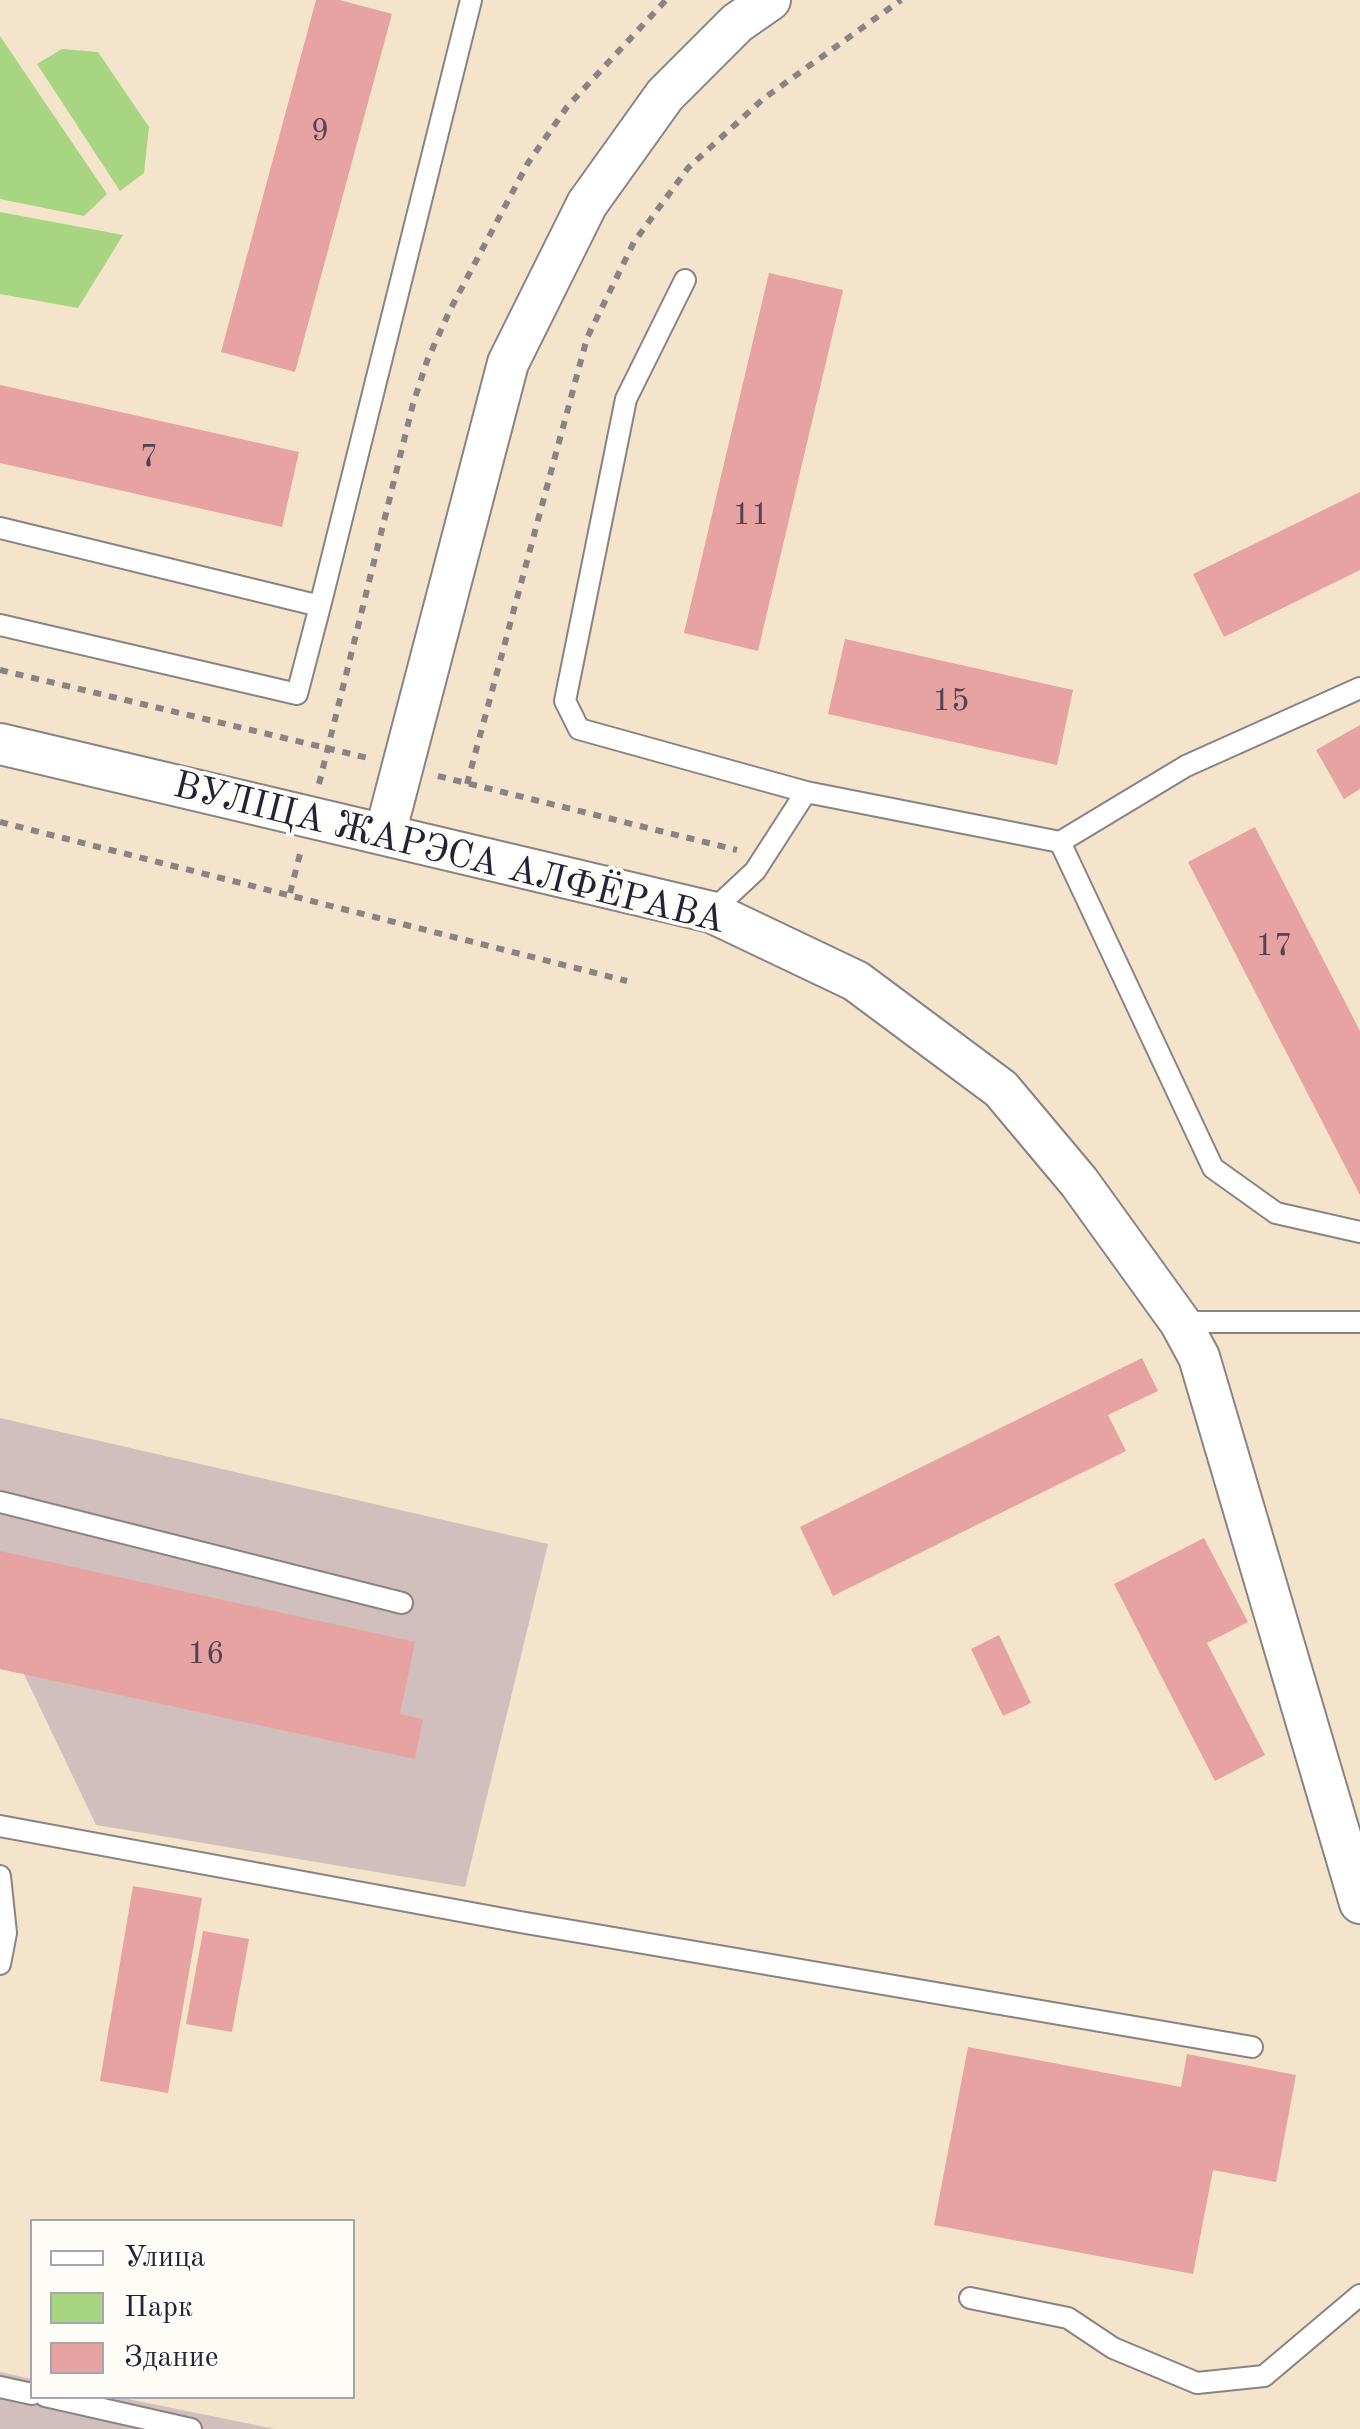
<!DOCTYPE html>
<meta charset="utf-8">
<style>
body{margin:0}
#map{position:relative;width:1360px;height:2429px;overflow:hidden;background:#f4e4cb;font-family:"Old Standard TT",serif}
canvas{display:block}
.legend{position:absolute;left:30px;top:2219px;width:325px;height:180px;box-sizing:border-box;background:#fdfcf7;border:2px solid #a5a5ac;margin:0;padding:12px 18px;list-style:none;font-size:30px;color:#22223b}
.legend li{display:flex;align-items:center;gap:20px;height:50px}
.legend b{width:50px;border:2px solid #a5a5ac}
</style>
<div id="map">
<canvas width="1360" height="2429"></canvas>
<ul class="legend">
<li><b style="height:12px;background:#fff"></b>Улица</li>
<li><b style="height:28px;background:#a7d582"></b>Парк</li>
<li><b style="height:28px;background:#e6a3a1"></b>Здание</li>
</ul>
</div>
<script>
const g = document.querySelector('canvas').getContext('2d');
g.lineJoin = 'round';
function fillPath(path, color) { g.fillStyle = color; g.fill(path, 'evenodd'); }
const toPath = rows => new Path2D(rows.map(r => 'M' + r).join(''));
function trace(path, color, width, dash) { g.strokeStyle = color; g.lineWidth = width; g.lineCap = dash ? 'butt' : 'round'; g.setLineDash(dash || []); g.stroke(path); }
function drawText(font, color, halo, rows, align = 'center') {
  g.font = font + ' "Old Standard TT",serif'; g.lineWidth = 8; g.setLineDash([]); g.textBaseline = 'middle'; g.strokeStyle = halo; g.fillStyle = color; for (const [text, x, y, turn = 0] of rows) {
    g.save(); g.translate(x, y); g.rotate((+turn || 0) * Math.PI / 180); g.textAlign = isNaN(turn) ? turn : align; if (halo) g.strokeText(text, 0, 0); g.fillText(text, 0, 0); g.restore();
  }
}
const industrial = toPath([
 [0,1418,548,1544,465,1887,96,1825,24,1674,0,1669],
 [0,2372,32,2379,32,2396,118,2397,275,2429,0,2429]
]);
const green = toPath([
 [0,36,107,194,84,216,0,199],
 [62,49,98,52,149,127,144,173,120,191,37,64],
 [0,212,123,235,78,308,0,294]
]);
const building = toPath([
 [316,0,340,0,392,14,295,372,221,352],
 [769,273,843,290,758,651,684,633],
 [0,385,299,452,282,527,0,463],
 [1360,492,1360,570,1224,637,1193,574],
 [845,639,1073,690,1057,765,828,714],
 [1360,725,1360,789,1344,799,1316,750],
 [1255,827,1360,1031,1360,1195,1188,862],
 [1142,1358,1158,1391,1108,1415,1126,1451,833,1596,800,1527],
 [1204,1538,1248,1622,1207,1643,1265,1755,1215,1781,1114,1584],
 [0,1551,415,1642,400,1714,423,1719,415,1759,0,1669],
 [999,1635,1031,1703,1003,1716,971,1649],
 [133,1886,202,1898,168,2093,100,2081],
 [203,1931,249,1939,232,2032,186,2024],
 [968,2047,1181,2087,1187,2054,1296,2075,1276,2182,1213,2170,1193,2274,934,2225]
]);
const path = toPath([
 [0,670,368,758],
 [438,776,737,850],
 [319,784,413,404,427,361,450,310,528,163,567,107,666,0],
 [467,784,587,338,634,242,688,168,763,99,901,0],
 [0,822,627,981],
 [290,893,300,854]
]);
const service = toPath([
 [685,280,626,399,565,701,579,729,806,792],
 [0,528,320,606,471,0],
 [0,625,297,694,320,606],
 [1060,842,1213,1168,1276,1213,1360,1232],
 [711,912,755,871,806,792,1060,842,1186,766,1360,688],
 [1180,1322,1360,1322],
 [0,1502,402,1603],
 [0,1826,520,1922,1252,2047],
 [0,1876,6,1933,0,1964],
 [970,2298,1068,2318,1113,2348,1197,2383,1264,2376,1360,2295],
 [0,2387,32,2394],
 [45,2396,191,2429]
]);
const minor = toPath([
 [0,744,711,912,856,981,1001,1089,1079,1182,1180,1322,1199,1357,1360,1903],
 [385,834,508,363,587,204,665,95,737,23,770,0]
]);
const numberNames = [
 ["9",320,132],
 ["7",149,458],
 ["11",751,516],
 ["15",951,702],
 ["17",1274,947],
 ["16",206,1655]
];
const streetNames = [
 ["ВУЛІЦА ЖАРЭСА АЛФЁРАВА",449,854,14]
];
fillPath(industrial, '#d1bfbe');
fillPath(green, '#a7d582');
fillPath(building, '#e6a3a1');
trace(service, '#8b8383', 24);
trace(minor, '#8b8383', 44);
trace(path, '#8b8383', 6, [8, 8]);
trace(service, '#fff', 20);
trace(minor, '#fff', 40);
drawText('32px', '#534254', null, numberNames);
drawText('38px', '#22223b', '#fdfcf7', streetNames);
</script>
